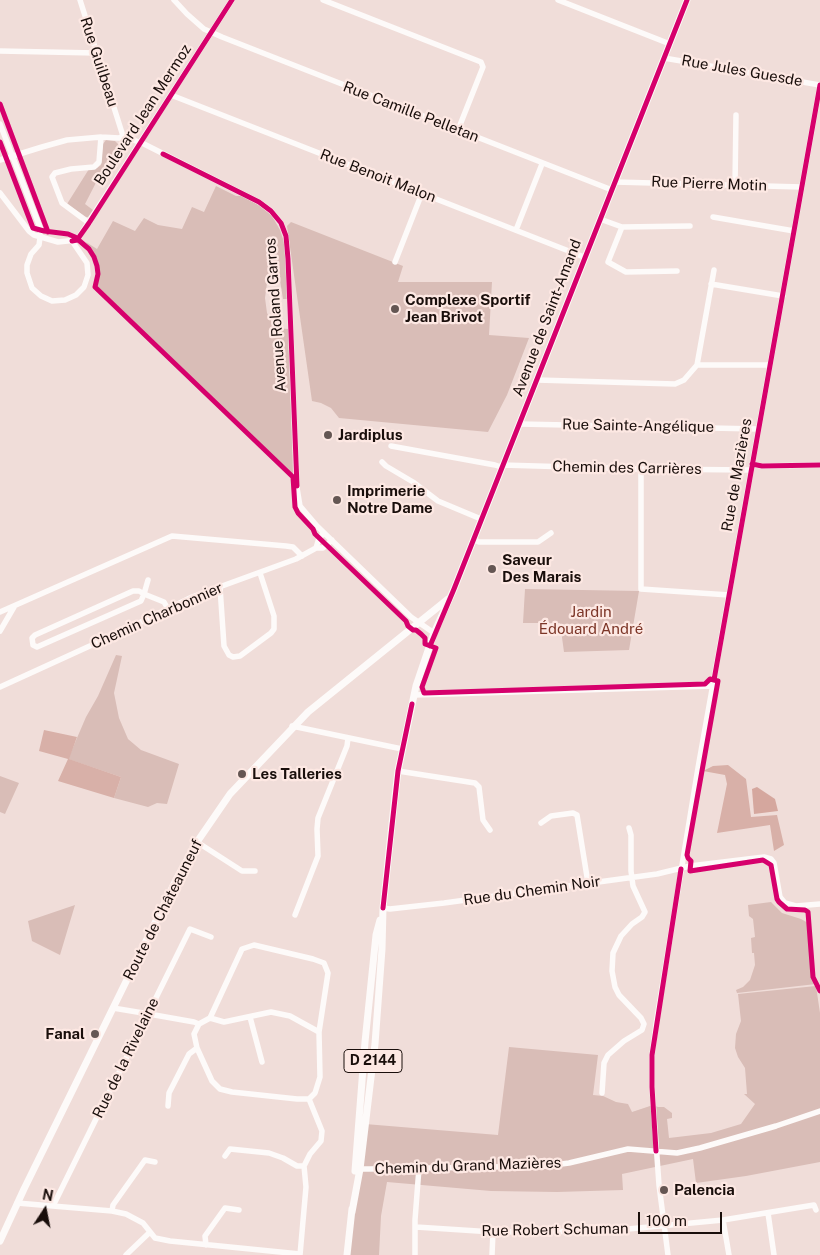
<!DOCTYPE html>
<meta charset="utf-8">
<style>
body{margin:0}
#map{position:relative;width:820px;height:1255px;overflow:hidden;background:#f0ddd9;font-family:"Public Sans",sans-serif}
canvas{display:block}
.north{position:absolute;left:20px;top:1185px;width:50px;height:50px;-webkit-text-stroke:4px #fde8e3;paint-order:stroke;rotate:11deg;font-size:14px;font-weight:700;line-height:20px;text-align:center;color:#190e0b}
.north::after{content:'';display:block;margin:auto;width:18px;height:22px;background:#190e0b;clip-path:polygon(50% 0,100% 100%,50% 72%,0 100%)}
.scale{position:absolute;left:638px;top:1212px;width:84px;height:22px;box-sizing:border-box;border:2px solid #190e0b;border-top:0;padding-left:6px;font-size:15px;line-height:18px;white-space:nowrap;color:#190e0b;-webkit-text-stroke:4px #fde8e3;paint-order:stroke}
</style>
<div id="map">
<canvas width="820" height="1255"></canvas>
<div class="north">N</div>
<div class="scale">100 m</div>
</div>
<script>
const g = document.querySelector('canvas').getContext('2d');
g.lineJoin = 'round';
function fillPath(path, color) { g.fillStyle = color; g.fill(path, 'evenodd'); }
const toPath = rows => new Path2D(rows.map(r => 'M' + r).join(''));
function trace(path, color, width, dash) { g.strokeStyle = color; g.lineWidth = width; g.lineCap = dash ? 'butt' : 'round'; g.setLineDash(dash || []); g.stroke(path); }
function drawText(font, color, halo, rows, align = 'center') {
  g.font = font + ' "Public Sans",sans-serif'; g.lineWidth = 4.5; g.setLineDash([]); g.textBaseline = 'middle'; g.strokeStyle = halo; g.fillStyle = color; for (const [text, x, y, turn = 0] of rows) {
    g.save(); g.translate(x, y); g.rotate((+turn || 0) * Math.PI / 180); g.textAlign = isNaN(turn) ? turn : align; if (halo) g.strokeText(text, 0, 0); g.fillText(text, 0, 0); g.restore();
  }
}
const green = toPath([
 [106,140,115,141,119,145,103,169,85,204,93,210,88,217,86,217,67,204,89,169,97,168,101,165,103,144],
 [216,186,236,196,242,196,260,206,272,216,280,230,285,245,287,299,283,299,280,280,267,283,265,298,267,313,275,328,288,329,293,474,97,286,99,272,97,258,86,242,97,249,113,221,135,231,144,218,158,225,182,229,192,207,204,212],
 [291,222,403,266,398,282,492,282,489,335,529,338,507,395,488,432,339,418,331,408,321,403,312,401,287,226],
 [525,589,639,591,629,650,564,652,560,623,523,623],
 [116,655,122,656,114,693,119,718,128,739,141,750,179,764,167,804,157,803,148,807,114,798,121,777,68,759,86,717,98,696],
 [0,776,19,783,5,814,0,812],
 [771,902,782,913,801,919,808,923,812,976,816,984,737,993,736,990,743,987,750,980,755,965,754,953,752,953,751,938,755,937,753,919,749,916,748,905],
 [75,905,60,955,32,941,28,921],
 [816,986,820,1013,820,1162,746,1176,696,1183,693,1159,622,1174,623,1190,557,1192,491,1191,387,1182,381,1216,379,1255,347,1255,365,1124,498,1135,509,1047,598,1055,593,1095,603,1096,616,1102,628,1104,632,1112,653,1105,658,1107,664,1107,672,1113,672,1118,667,1119,669,1138,711,1133,741,1124,755,1104,744,1094,747,1094,745,1068,738,1057,735,1048,736,1034,741,1021,738,994]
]);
const forest = toPath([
 [44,730,77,737,69,759,121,777,114,798,58,781,68,759,39,751],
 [728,765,746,779,751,817,777,815,784,845,774,851,770,825,717,833,727,784,725,775,703,771,713,766]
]);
const water = toPath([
 [757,787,775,799,778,811,754,814,752,789]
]);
const minor = toPath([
 [80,0,123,136,144,144,259,202,271,211,281,223,286,236,288,259,297,488,300,506,317,526,411,617,434,633],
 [174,0,187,14,204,29,222,37,612,190],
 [323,0,481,62,483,67,458,130],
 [558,0,670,44],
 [0,51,96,53],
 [664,58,820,85],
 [171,95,584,257],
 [0,124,41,230,39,245,31,254,27,265,27,273,32,288,41,296,52,301,65,300,76,295,84,287,88,275,87,263,72,241],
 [0,160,42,147,67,140,101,137,119,138,123,136],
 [615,182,802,187],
 [735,185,736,115],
 [0,193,29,231,34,235,58,242,77,240,232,0],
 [713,217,794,231],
 [600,219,622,227,690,226],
 [89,223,62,203,52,177,55,173,71,169,94,167,99,162,101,137],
 [622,227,608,262,626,272,677,271],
 [516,230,542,164],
 [395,262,422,193],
 [711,284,783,296],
 [697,365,714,270],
 [537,380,675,384,684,380,697,365,769,365],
 [519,424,758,429],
 [391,446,495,465,501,467],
 [382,462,386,466,413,482,438,501,481,519],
 [752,464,762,466,820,465],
 [502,465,641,469,751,470],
 [641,469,641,589,729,595],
 [473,539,479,542,538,542,551,533],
 [316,548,319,538,324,533],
 [148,580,144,594,141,601,37,647,33,645,32,638,35,635,133,591,139,591,144,594,164,602,168,609],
 [220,587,224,646,229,655,233,657,240,656,271,633,274,629,274,616,260,573],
 [0,612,172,536,286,546,293,547,302,556],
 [0,631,14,607],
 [0,687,127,629,192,597,296,559,316,548,323,548,332,540],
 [414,695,713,686],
 [292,726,402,749],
 [398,771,475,783,479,787,483,820,490,830],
 [541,823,551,816,573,813,577,815,588,883],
 [197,842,242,871,255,871],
 [383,908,390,909,444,903,657,874,690,866,764,857,771,859,774,863,780,897,785,903,796,906,820,904],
 [295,915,318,856,317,829,318,818,347,746,348,738],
 [113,1008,149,1014,194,1022,199,1024,210,1018,224,1022,271,1012,290,1016,319,1032],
 [250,1017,262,1062],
 [199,1024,194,1034,197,1048,212,1081,220,1089,232,1092,297,1099,309,1099,315,1093,320,1077,319,1032,328,973,324,963,313,959,254,945,242,949,210,1018],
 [602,1093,604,1063,608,1055,624,1041,642,1030,644,1024,641,1018,619,995,615,987,612,971,613,953,621,936,632,924,642,917,645,912,633,886,631,871,631,835,629,828],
 [168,1106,169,1093,189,1054,197,1048],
 [225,1156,230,1149,269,1153,283,1158,297,1166,304,1166],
 [359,1167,360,1169,369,1169,546,1166,569,1163,628,1149,677,1153,700,1148,776,1126,820,1111],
 [17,1203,112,1211,126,1214,143,1223,155,1238,170,1241,300,1254],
 [53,1206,190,929,211,937],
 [112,1211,113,1205,145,1160,155,1162],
 [768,1213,774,1255],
 [723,1220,729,1255],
 [416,1227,493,1232,607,1231,723,1220,814,1205,816,1210],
 [206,1245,205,1236,225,1208,239,1210],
 [126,1255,150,1232],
 [300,1255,306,1187,304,1166,310,1154,321,1141,322,1131,309,1099],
 [415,1255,415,1220,419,1168],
 [492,1255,493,1232],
 [668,1255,659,1185,652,1087,652,1055,656,1024,698,768,820,85]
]);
const major = toPath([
 [355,1171,365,1042,376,935,380,920],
 [352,1212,360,1169,375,1044,382,949,383,908,395,796,398,771,416,686,434,633,454,589,687,0],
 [0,1241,24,1189,175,882,197,842,230,794,308,712,448,599],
 [347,1255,352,1209]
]);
const cycleway = toPath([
 [0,104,48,232],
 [0,142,33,228,44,231,68,234,75,237,89,249,94,257,97,266,98,274,95,287,293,477,295,507,298,513,313,529,315,534,406,621,408,626,413,630,416,630,421,634,425,638,425,644,436,648,422,687,424,693,705,684,710,679,714,680],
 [163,154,259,202,271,211,281,223,286,236,288,259,297,486],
 [72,241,77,240,89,223,232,0],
 [752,464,762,466,820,465],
 [430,646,454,589,687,0],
 [714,680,820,85],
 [714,680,718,681,687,855,688,858,691,861,690,871,763,860,771,865,777,899,779,902,787,909,805,910,808,912,813,977,820,991],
 [383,908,398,771,412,704],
 [656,1151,652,1087,652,1055,681,869]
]);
const markers = [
 [395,309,5,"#645653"],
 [328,435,5,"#645653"],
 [337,500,5,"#645653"],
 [492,569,5,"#645653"],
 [242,774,5,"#645653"],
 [95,1034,5,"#645653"],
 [664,1190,5,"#645653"]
];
const shields = [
 [373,1061,58]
];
const shieldNames = [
 ["D 2144",373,1061]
];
const streetNames = [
 ["Rue Guilbeau",99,62,72],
 ["Rue Jules Guesde",742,71,10],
 ["Rue Camille Pelletan",411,112,21],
 ["Boulevard Jean Mermoz",143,115,-57],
 ["Rue Benoit Malon",378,176,21],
 ["Rue Pierre Motin",709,184,2],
 ["Avenue Roland Garros",276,315,-94],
 ["Avenue de Saint-Amand",547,318,-69],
 ["Rue Sainte-Angélique",638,426,1],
 ["Chemin des Carrières",627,468,1],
 ["Rue de Mazières",737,475,-80],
 ["Chemin Charbonnier",157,616,-24],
 ["Rue du Chemin Noir",532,891,-8],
 ["Route de Châteauneuf",163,910,-63],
 ["Rue de la Rivelaine",126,1058,-64],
 ["Chemin du Grand Mazières",468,1166,-2],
 ["Rue Robert Schuman",555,1230,-1]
];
const poiNames = [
 ["Complexe Sportif",405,300],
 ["Jean Brivot",405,317],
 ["Jardiplus",338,435],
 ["Imprimerie",347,491],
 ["Notre Dame",347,508],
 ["Saveur",502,560],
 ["Des Marais",502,577],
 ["Les Talleries",252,774],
 ["Fanal",85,1034,"right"],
 ["Palencia",674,1190]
];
const parkNames = [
 ["Jardin",591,612],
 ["Édouard André",591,629]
];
fillPath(green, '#d9bdb7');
fillPath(forest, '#d8b0a8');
fillPath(water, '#d5a79e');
trace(minor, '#fdfaf9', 5.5);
trace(major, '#fdfaf9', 7);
trace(cycleway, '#d6006c', 5);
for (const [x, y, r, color] of markers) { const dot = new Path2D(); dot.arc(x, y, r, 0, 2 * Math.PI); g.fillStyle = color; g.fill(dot); trace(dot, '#fde8e3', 2); }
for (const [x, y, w] of shields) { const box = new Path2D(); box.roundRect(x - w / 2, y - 11.5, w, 23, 4); g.fillStyle = '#fde8e3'; g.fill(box); trace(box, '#190e0b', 1); }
drawText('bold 14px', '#190e0b', null, shieldNames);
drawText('15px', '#190e0b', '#fde8e3', streetNames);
drawText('bold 15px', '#190e0b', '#fde8e3', poiNames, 'left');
drawText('15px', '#7c3527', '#fde8e3', parkNames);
</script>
